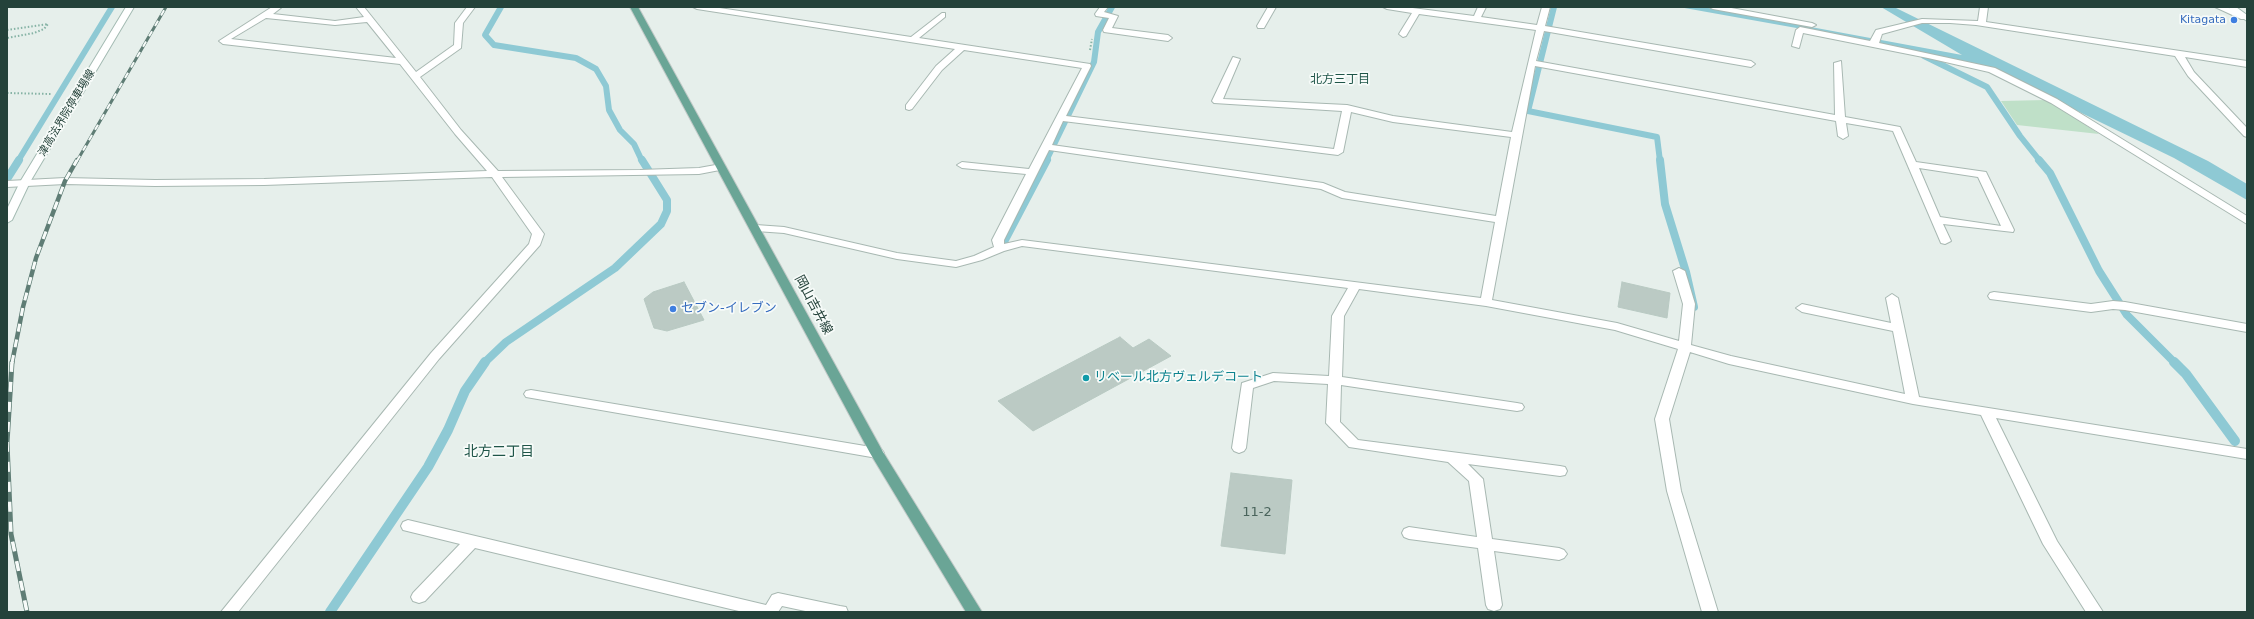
<!DOCTYPE html>
<meta charset="utf-8">
<style>
body{margin:0}
#map{position:relative;width:2254px;height:619px;overflow:hidden;background:#e6efeb;font-family:"DejaVu Sans",sans-serif}
canvas{display:block}
.frame{position:absolute;inset:0;border:8px solid #24423a;pointer-events:none}
</style>
<div id="map">
<canvas width="2254" height="619"></canvas>
<div class="frame"></div>
</div>
<script>
const g = document.querySelector('canvas').getContext('2d');
g.lineJoin = 'round';
function fillPath(path, color) { g.fillStyle = color; g.fill(path, 'evenodd'); }
const toPath = rows => new Path2D(rows.map(r => 'M' + r).join(''));
function trace(path, color, width, dash) { g.strokeStyle = color; g.lineWidth = width; g.lineCap = dash ? 'butt' : 'round'; g.setLineDash(dash || []); g.stroke(path); }
function drawText(font, color, halo, rows, align = 'center') {
  g.font = font + ' "DejaVu Sans","Noto Sans JP",sans-serif'; g.lineWidth = 3.5; g.setLineDash([]); g.textBaseline = 'middle'; g.strokeStyle = halo; g.fillStyle = color; for (const [text, x, y, turn = 0] of rows) {
    g.save(); g.translate(x, y); g.rotate((+turn || 0) * Math.PI / 180); g.textAlign = isNaN(turn) ? turn : align; if (halo) g.strokeText(text, 0, 0); g.fillText(text, 0, 0); g.restore();
  }
}
const green = toPath([
 [2046,100,2055,104,2099,134,2017,125,2001,101]
]);
const water = toPath([
 [1679,7,1703,7,1962,55,1881,7,1894,7,2208,161,2247,184,2247,200,2174,158,1997,72,1858,39]
]);
const streamFar2 = toPath([
 [501,7,485,35,494,45,576,58,596,69,606,86,609,110,620,130,634,144,642,161],
 [1554,7,1528,111,1657,137,1660,161],
 [1924,56,1987,87,2020,136,2040,161],
 [18,161,112,7],
 [1046,161,1094,62,1098,32,1112,7]
]);
const streamFar1 = toPath([
 [1660,160,1665,204,1686,272,1694,307],
 [2039,160,2050,173,2099,271,2127,315,2175,363],
 [7,179,19,160],
 [1005,240,1047,160],
 [484,363,506,342,615,268,661,224,667,211,667,200,642,160]
]);
const stream = toPath([
 [2174,362,2186,374,2235,441],
 [330,612,428,467,448,430,465,391,485,362]
]);
const building = toPath([
 [684,282,704,320,667,331,654,328,644,299,653,292,684,282],
 [1622,282,1670,293,1667,318,1618,307,1622,282],
 [1120,337,1133,348,1149,339,1171,356,1033,431,998,401,1120,337],
 [1231,473,1292,480,1285,554,1221,546,1231,473]
]);
const path = toPath([
 [7,30,48,24,44,29,34,33,7,38],
 [1090,50,1092,39],
 [7,93,51,94]
]);
const street = toPath([
 [272,7,282,7,273,14,335,21,364,17,356,7,364,7,416,72,454,45,455,23,467,7,475,7,463,23,461,48,420,77,461,130,498,171,640,170,699,168,721,164,726,167,725,169,699,174,502,177,544,234,540,245,439,359,238,612,221,612,431,353,529,244,532,234,492,177,264,185,155,186,65,184,7,187,7,181,65,178,155,180,264,179,487,171,455,134,400,64,223,44,219,41,272,7],
 [266,18,335,25,367,22,396,58,231,39,266,18],
 [693,7,713,7,911,37,942,13,945,13,945,17,919,38,1090,64,1091,66,1066,116,1334,149,1342,111,1214,103,1212,101,1233,57,1240,59,1223,99,1347,105,1393,116,1512,132,1536,30,1419,14,1406,36,1403,37,1399,34,1412,13,1387,9,1383,7,1405,7,1474,16,1478,7,1486,7,1481,17,1537,25,1542,7,1550,7,1545,26,1751,61,1755,64,1751,67,1544,31,1536,61,1835,115,1834,63,1841,61,1845,117,1900,127,1916,162,1986,172,2014,230,2013,232,1943,224,1951,241,1945,244,1941,243,1893,131,1846,123,1848,136,1843,139,1838,136,1836,121,1535,66,1492,300,1617,323,1679,341,1683,304,1673,271,1679,268,1685,271,1695,304,1691,345,1731,356,1905,394,1893,331,1802,312,1796,308,1802,304,1891,323,1886,298,1892,294,1898,298,1919,397,2247,449,2247,459,1996,418,2057,541,2103,612,2086,612,2043,544,1981,415,1913,404,1729,364,1690,352,1669,419,1681,491,1718,612,1702,612,1667,491,1655,419,1678,349,1615,330,1486,306,1359,289,1344,316,1342,377,1517,403,1522,404,1524,407,1522,410,1517,411,1341,385,1340,422,1358,440,1560,466,1565,467,1567,471,1565,475,1560,476,1468,464,1483,479,1492,539,1559,548,1564,550,1567,554,1564,558,1559,560,1494,551,1502,605,1500,609,1494,611,1488,609,1486,605,1478,548,1409,539,1404,537,1402,533,1404,529,1409,527,1477,537,1469,481,1448,462,1349,447,1326,423,1328,384,1274,381,1253,388,1246,448,1244,451,1239,453,1234,451,1232,448,1242,383,1273,373,1329,376,1332,316,1348,288,1022,246,1004,251,982,260,956,267,897,259,784,233,756,231,751,228,756,225,784,227,897,253,956,261,974,256,994,247,992,240,1026,174,962,168,957,165,962,162,1029,169,1082,68,964,50,942,70,912,109,909,110,906,109,906,105,936,66,955,49,697,9,693,7],
 [1351,112,1393,122,1511,137,1496,216,1345,192,1323,183,1052,145,1063,121,1338,155,1343,152,1351,112],
 [1049,150,1321,189,1342,198,1495,222,1481,298,1022,240,1004,244,1004,240,1049,150],
 [1919,168,1978,177,2001,226,1940,217,1919,168],
 [1100,7,1108,7,1104,12,1118,16,1112,28,1168,35,1172,38,1168,41,1104,32,1103,30,1109,18,1096,16,1095,14,1100,7],
 [1268,7,1276,7,1264,28,1258,28,1257,26,1268,7],
 [1709,7,1726,7,1812,23,1816,25,1812,27,1713,9,1709,7],
 [1980,7,1988,7,1986,22,2247,61,2247,67,2185,57,2194,72,2247,128,2247,137,2244,136,2188,76,2175,56,1976,25,1950,23,1922,23,1882,34,1879,43,1995,68,2057,99,2247,216,2247,224,2051,103,1989,72,1928,58,1803,33,1799,48,1792,46,1796,30,1800,27,1870,41,1876,30,1922,19,1978,21,1980,7],
 [2215,7,2226,7,2247,15,2247,19,2241,19,2215,7],
 [1994,292,2091,304,2113,301,2125,302,2247,324,2247,332,2125,310,2113,309,2091,312,1990,299,1988,296,1990,293,1994,292],
 [531,390,877,448,882,450,884,453,882,456,877,458,526,397,524,394,526,391,531,390],
 [408,520,766,605,772,595,778,593,840,606,846,607,848,612,810,612,782,606,778,612,743,612,475,548,425,601,419,603,413,601,411,597,413,593,460,544,403,530,401,526,403,522,408,520]
]);
const secondary = toPath([
 [126,7,134,7,30,182,12,220,7,223,7,209,20,182,126,7],
 [2227,7,2236,7,2247,15,2247,21,2227,7]
]);
const primary = toPath([
 [630,7,638,7,883,452,982,612,966,612,870,453,630,7]
]);
const railFar2 = toPath([
 [77,161,166,7]
]);
const railFar1 = toPath([
 [12,363,23,307,36,258,65,181,77,160]
]);
const rail = toPath([
 [12,362,7,443,11,534,27,612]
]);
const markers = [
 [2234,20,4,"#3f7fe0"],
 [673,309,4,"#3f7fe0"],
 [1086,378,4,"#0f9aa8"]
];
const farShopnames = [
 ["Kitagata",2226,20]
];
const farStreetnames = [
 ["津高法界院停車場線",67,113,-59]
];
const farNeighbourhoodnames = [
 ["北方三丁目",1340,80]
];
const streetNames = [
 ["岡山吉井線",813,305,62]
];
const shopNames = [
 ["セブン-イレブン",681,309]
];
const cultureNames = [
 ["リベール北方ヴェルデコート",1094,378]
];
const nearNumbernames = [
 ["11-2",1257,513]
];
const neighbourhoodNames = [
 ["北方二丁目",499,452]
];
fillPath(green, '#bfe0c8');
fillPath(water, '#8ec9d4');
trace(streamFar2, '#8ec9d4', 6);
trace(streamFar1, '#8ec9d4', 8);
trace(stream, '#8ec9d4', 10);
fillPath(building, '#bbcac4');
trace(building, '#b8c9c2', 1);
trace(street, '#a8b8b2', 2);
trace(secondary, '#a4bbb3', 2);
trace(primary, '#c2cac8', 2);
trace(path, '#86b3a5', 2, [1.5, 2]);
fillPath(street, '#fff');
fillPath(secondary, '#fff');
fillPath(primary, '#6aa596');
trace(railFar2, '#5f7d75', 3);
trace(railFar1, '#5f7d75', 4.5);
trace(rail, '#5f7d75', 5);
trace(railFar2, '#f7fbf9', 2, [6]);
trace(railFar1, '#f7fbf9', 3, [8]);
trace(rail, '#f7fbf9', 3.5, [10]);
for (const [x, y, r, color] of markers) { const dot = new Path2D(); dot.arc(x, y, r, 0, 2 * Math.PI); g.fillStyle = color; g.fill(dot); trace(dot, '#f7fbf9', 1.5); }
drawText('11px', '#366cbe', '#f7fbf9', farShopnames, 'right');
drawText('11px', '#24423a', '#f7fbf9', farStreetnames);
drawText('12px', '#1f5548', '#f7fbf9', farNeighbourhoodnames);
drawText('13px', '#24423a', '#f7fbf9', streetNames);
drawText('13px', '#366cbe', '#f7fbf9', shopNames, 'left');
drawText('13px', '#0d838f', '#f7fbf9', cultureNames, 'left');
drawText('13px', '#4a645c', null, nearNumbernames);
drawText('14px', '#1f5548', '#f7fbf9', neighbourhoodNames);
</script>
